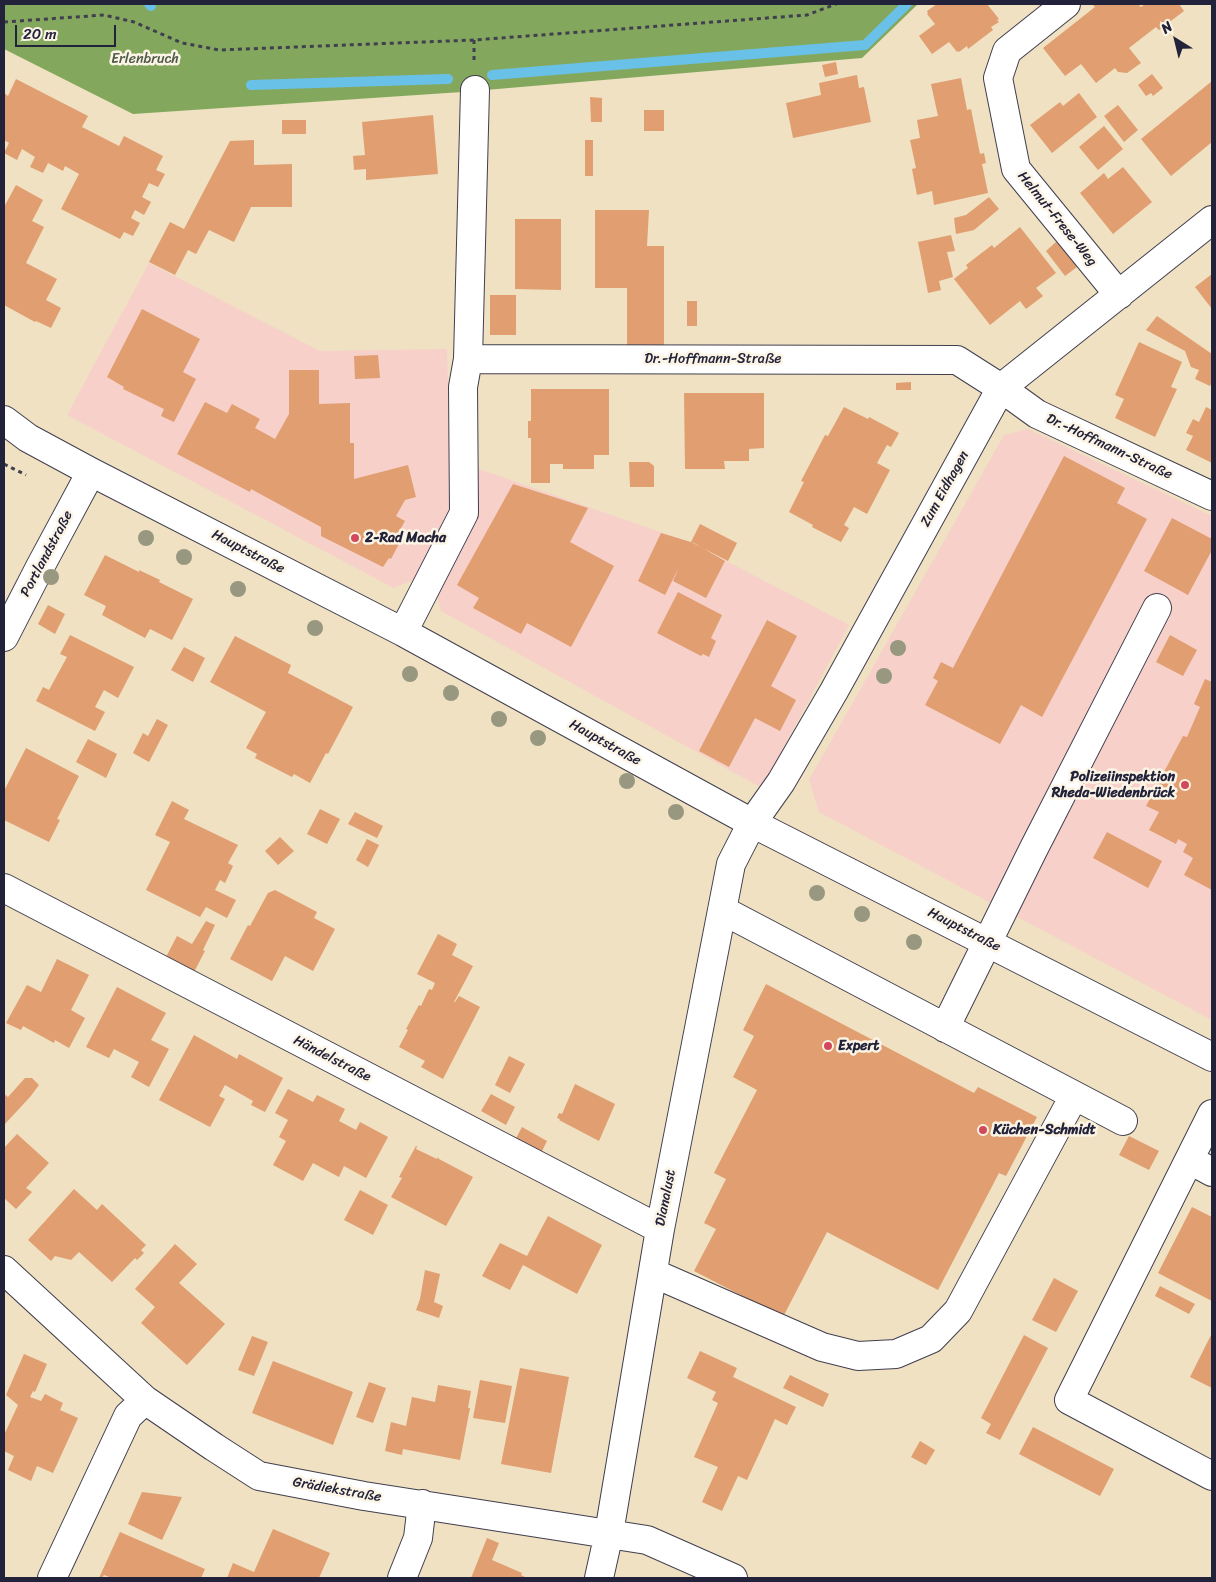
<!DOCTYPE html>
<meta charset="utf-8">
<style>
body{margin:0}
#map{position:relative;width:1216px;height:1582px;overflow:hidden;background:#efe1c1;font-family:Sriracha,sans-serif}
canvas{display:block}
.frame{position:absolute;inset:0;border:5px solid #22223b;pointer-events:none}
.north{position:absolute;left:1151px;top:15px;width:50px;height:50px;-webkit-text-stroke:4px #fcf5e5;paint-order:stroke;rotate:324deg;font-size:14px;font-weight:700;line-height:20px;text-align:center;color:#22223b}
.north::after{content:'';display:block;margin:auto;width:18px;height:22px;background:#22223b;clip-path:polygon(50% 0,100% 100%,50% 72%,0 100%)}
.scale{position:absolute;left:15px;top:25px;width:101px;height:22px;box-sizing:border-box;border:2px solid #22223b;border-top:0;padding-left:6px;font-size:15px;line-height:18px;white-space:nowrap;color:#22223b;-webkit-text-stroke:4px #fcf5e5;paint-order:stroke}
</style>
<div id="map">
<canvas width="1216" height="1582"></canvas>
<div class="frame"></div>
<div class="north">N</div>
<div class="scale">20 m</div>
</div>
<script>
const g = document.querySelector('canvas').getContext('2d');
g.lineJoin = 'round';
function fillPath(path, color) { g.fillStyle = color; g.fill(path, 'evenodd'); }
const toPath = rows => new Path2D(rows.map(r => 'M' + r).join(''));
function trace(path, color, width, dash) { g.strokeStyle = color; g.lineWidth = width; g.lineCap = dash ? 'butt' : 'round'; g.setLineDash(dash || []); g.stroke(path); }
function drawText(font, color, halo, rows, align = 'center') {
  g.font = font + ' Sriracha,sans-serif'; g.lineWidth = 5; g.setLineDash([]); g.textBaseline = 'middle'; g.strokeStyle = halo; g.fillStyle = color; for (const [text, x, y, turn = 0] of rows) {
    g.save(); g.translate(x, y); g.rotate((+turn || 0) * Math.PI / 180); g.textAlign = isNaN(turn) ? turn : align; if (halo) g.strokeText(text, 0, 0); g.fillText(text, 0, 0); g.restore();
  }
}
const built = toPath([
 [149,263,320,351,447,349,451,510,413,580,394,588,67,415],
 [1028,429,1212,516,1212,1020,819,812,809,780,1004,435],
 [476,468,692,543,849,625,762,788,441,611,436,594]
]);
const forest = toPath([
 [4,4,918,4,862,58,462,92,133,114,4,49]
]);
const stream = toPath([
 [149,4,151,6],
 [492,75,865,45,907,4],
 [251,85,448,79]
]);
const building = toPath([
 [937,4,987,4,999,19,997,20,999,22,991,27,993,30,968,49,967,46,959,52,958,51,957,52,949,42,932,54,919,36,935,24,927,14,928,13,927,11],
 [1092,4,1138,4,1141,7,1145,4,1179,4,1184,11,1159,30,1156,27,1129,48,1141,63,1127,73,1118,72,1115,68,1096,83,1081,64,1065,76,1043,48,1095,7],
 [836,62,838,74,825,77,822,65],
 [1152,74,1163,88,1153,96,1151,93,1146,96,1138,85],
 [857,75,859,88,864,87,871,122,793,138,786,103,821,95,819,83],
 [961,78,967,110,971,109,980,154,984,153,986,163,982,164,988,193,934,205,932,191,917,195,912,169,916,168,910,140,920,138,917,120,938,116,931,84],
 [16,79,88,116,82,127,119,146,124,136,163,156,156,170,165,174,158,187,149,183,142,197,151,202,144,215,135,210,131,218,140,223,133,236,124,232,120,239,61,209,79,174,65,166,63,171,48,163,43,173,30,167,35,157,22,149,17,160,4,153,9,143,4,140,4,93,8,96],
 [1212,81,1212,142,1171,176,1141,139],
 [1079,93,1097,117,1052,153,1030,125,1060,102,1063,106],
 [590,97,602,98,602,122,591,122],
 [1118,105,1138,130,1124,142,1104,116],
 [644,110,664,110,664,131,644,131],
 [433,115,438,174,366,180,366,169,354,170,353,156,365,155,362,122],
 [282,120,306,120,306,134,282,134],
 [1104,126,1123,149,1098,170,1079,147],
 [254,140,254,165,292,164,292,207,251,207,234,242,209,230,196,254,188,250,175,275,149,262,170,222,184,229,230,141],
 [585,140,593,140,593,176,585,176],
 [1123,167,1152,202,1113,234,1080,193,1104,173,1108,179],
 [16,185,43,200,32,221,44,227,26,263,57,279,46,300,61,308,51,328,36,321,35,322,4,305,4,207],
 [989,197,999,209,974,230,956,234,954,218,966,215],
 [595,210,649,210,647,246,664,246,664,347,627,347,627,288,595,288],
 [515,219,561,219,561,290,515,289],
 [1020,227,1056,273,1036,288,1043,296,1026,309,1020,301,990,325,954,279,968,268,966,265,992,245,994,248],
 [951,235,955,251,947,252,953,277,939,281,941,290,928,293,918,242],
 [1057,241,1077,267,1065,276,1046,251],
 [1212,274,1212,309,1195,287],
 [490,295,516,295,516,335,490,335],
 [687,301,697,301,697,326,687,326],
 [142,309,200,339,183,372,196,379,174,422,161,416,164,409,123,389,124,387,107,377],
 [1157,316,1212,354,1212,382,1210,386,1195,379,1199,370,1191,367,1185,351,1146,330],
 [1139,342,1182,362,1171,387,1177,389,1155,437,1115,418,1124,399,1115,395],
 [378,355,380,378,355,379,354,356],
 [289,370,319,370,319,404,350,403,350,443,354,443,354,479,408,465,416,497,405,500,396,516,405,521,396,537,401,540,391,559,389,558,383,567,321,536,321,527,251,489,250,492,177,454,205,402,227,413,232,404,260,419,255,428,275,439,289,414],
 [911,382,911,390,896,390,896,383],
 [531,389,609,389,609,455,594,455,594,469,563,469,563,464,550,464,550,483,531,483,531,438,528,438,528,421,531,421],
 [684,393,764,393,764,448,749,449,749,461,724,461,725,469,685,469],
 [844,407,868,419,869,417,899,433,891,447,887,445,877,463,890,470,867,514,854,507,844,525,849,528,841,542,812,527,813,525,789,512,804,482,801,481,825,435,828,436],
 [1206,407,1212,410,1212,463,1186,450,1193,436,1186,433,1193,419,1199,422],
 [1064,456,1125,488,1117,503,1147,519,1042,717,1021,705,1000,744,925,705,938,681,933,678,941,662,953,668],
 [629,462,649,462,654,466,654,487,630,487],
 [513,484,588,508,570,542,614,566,571,647,527,623,521,634,473,608,479,598,457,585],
 [1172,518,1212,539,1212,550,1188,595,1144,571],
 [700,524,737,543,728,561,691,542],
 [661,533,694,543,725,561,706,598,673,581,679,567,665,595,638,581],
 [105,555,139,572,139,570,160,580,159,582,193,599,172,640,150,629,145,638,102,615,106,606,84,595],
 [678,592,722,615,711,638,716,641,709,657,703,654,701,656,657,633],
 [48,605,65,614,55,634,38,624],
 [767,620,797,636,771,686,796,700,780,731,755,718,729,767,699,751],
 [70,635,134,667,118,698,104,690,95,707,105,712,95,731,36,701,43,687,49,690,67,657,60,654],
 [1170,635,1197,650,1183,676,1156,662],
 [235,636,291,665,288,673,353,707,328,754,326,753,310,783,294,774,292,777,255,758,257,754,246,748,266,712,210,682],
 [184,647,205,658,193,682,171,670],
 [1205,679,1212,682,1212,890,1184,875,1193,858,1183,852,1187,844,1178,839,1176,844,1149,830,1159,812,1146,806,1183,736,1187,737,1200,707,1194,704],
 [157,719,168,725,149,762,133,753,143,733,148,736],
 [88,739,117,754,106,778,76,762],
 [26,748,79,776,57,819,60,820,49,842,4,820,4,791],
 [172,801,189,810,184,819,238,845,228,863,233,866,225,883,220,880,215,890,236,900,227,918,206,907,200,917,146,890,170,842,155,835],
 [320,809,340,819,327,844,307,834],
 [355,812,383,826,377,838,348,824],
 [1107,832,1162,861,1148,888,1093,858],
 [280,837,294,851,278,865,265,851],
 [367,839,379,845,368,867,356,860],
 [275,890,317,912,314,918,335,929,313,971,285,956,272,981,230,959,248,925,250,926,268,893],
 [206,921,215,925,203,950,205,951,193,974,165,959,177,936,192,944],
 [438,934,457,944,452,955,473,966,454,1002,455,1002,459,996,480,1007,443,1079,421,1067,425,1061,399,1047,408,1030,406,1029,419,1005,421,1006,429,989,432,990,435,983,417,974],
 [57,959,89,975,71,1010,85,1018,69,1048,55,1040,54,1043,23,1026,21,1030,6,1023,27,985,41,992],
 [766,984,974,1093,978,1087,1037,1117,1006,1176,999,1173,938,1290,827,1232,783,1317,694,1271,716,1229,704,1223,726,1179,714,1173,757,1090,733,1077,754,1036,743,1030],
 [117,987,166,1013,151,1040,169,1049,149,1087,131,1077,139,1062,114,1049,109,1058,86,1047],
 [194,1035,237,1059,239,1054,283,1078,265,1112,251,1105,253,1101,225,1085,219,1096,225,1099,210,1127,159,1100],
 [509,1056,525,1064,510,1093,495,1085],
 [25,1078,32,1078,39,1085,30,1097,4,1125,4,1094,8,1097],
 [575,1084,615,1104,599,1141,559,1120,560,1119,557,1118,559,1113,562,1114],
 [288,1089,313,1102,317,1095,345,1109,339,1121,356,1130,360,1122,388,1137,366,1178,344,1166,339,1177,313,1163,303,1181,273,1165,286,1141,279,1137,288,1120,275,1113],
 [491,1094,515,1107,506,1125,481,1111],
 [522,1127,547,1141,541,1153,515,1140],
 [17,1134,49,1163,26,1188,32,1192,16,1209,4,1198,4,1148],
 [1129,1136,1159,1151,1149,1170,1119,1155],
 [416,1146,417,1146,416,1149,437,1159,438,1157,439,1159,473,1177,446,1226,391,1197,402,1178,399,1177],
 [74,1189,97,1210,102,1204,146,1245,141,1250,144,1253,137,1260,135,1258,112,1282,79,1252,71,1260,55,1256,51,1261,28,1240],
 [360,1190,388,1205,373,1235,344,1220],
 [1192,1207,1212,1217,1212,1301,1158,1273],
 [548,1216,602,1245,577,1294,523,1265,510,1290,482,1276,500,1243,527,1256],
 [175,1244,197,1264,179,1283,225,1324,187,1365,141,1323,155,1307,135,1289],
 [425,1270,440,1274,434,1302,443,1306,439,1318,416,1310,420,1299],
 [1054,1278,1078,1291,1056,1332,1032,1320],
 [1160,1286,1195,1304,1189,1314,1155,1296],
 [1212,1333,1212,1388,1190,1377],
 [1024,1335,1048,1348,1000,1440,986,1433,991,1424,981,1418],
 [252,1336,268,1342,254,1376,238,1370],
 [700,1351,737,1368,733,1377,796,1407,787,1425,775,1419,747,1480,738,1476,722,1511,702,1502,718,1467,694,1457,718,1403,712,1400,716,1392,687,1378],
 [24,1354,47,1364,35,1392,33,1391,30,1397,41,1401,45,1394,63,1403,60,1410,78,1418,53,1473,37,1466,31,1481,8,1470,14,1456,4,1451,4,1435,18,1405,6,1395],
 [273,1361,353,1392,333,1445,252,1413],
 [520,1368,569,1377,551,1473,501,1464],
 [790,1375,829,1394,823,1407,783,1388],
 [480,1380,512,1386,505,1423,473,1418],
 [369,1382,386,1388,373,1423,356,1417],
 [438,1385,471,1391,468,1408,470,1408,460,1460,403,1449,402,1455,385,1451,391,1422,406,1426,412,1397,435,1402],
 [1033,1427,1114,1469,1100,1496,1019,1454],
 [920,1441,935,1450,926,1465,911,1457],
 [142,1492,182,1497,162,1540,128,1524],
 [273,1529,330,1553,319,1578,227,1578,233,1563,254,1572],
 [120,1532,205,1569,201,1578,112,1578,104,1575,102,1578,99,1578],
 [487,1538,499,1543,492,1560,522,1573,521,1575,527,1578,471,1578]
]);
const path = toPath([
 [4,22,104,15,134,22,182,43,219,50,474,40,807,15,836,4],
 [474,40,474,60],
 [4,464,26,475]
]);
const minor = toPath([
 [1066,4,1007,51,998,78,1016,169,1119,295],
 [468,359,475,90],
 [4,420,28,438,91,472,403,632,752,823,1212,1057],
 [403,632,464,513,463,387,468,359,957,360,1001,388,1037,414,1212,496],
 [4,637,40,567,91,472],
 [4,888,660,1229],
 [722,910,1123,1121],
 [945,1028,1033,850,1157,608],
 [1212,1114,1069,1400,1212,1476],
 [1190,1160,1212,1172],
 [4,1270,145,1400,214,1447,259,1476,364,1496,647,1540,733,1578],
 [653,1273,822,1347,858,1356,896,1354,931,1339,958,1311,1074,1096],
 [52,1578,128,1416,145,1400],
 [402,1578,418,1538,422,1504],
 [599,1578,609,1533,660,1229,731,864,752,823,781,782,834,691,1001,388,1212,220]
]);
const trees = [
 [146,538],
 [184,557],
 [51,577],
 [238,589],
 [315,628],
 [898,648],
 [410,674],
 [884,676],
 [451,693],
 [499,719],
 [538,738],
 [627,781],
 [676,812],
 [817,893],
 [862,914],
 [914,942]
];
const markers = [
 [355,538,5,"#d1495b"],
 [1185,785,5,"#d1495b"],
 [828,1046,5,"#d1495b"],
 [983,1130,5,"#d1495b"]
];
const parkNames = [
 ["Erlenbruch",145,59]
];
const streetNames = [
 ["Helmut-Frese-Weg",1057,219,51],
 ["Dr.-Hoffmann-Straße",713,359],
 ["Dr.-Hoffmann-Straße",1109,447,25],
 ["Zum Eidhagen",945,489,-61],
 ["Hauptstraße",248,552,27],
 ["Portlandstraße",47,554,-62],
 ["Hauptstraße",605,743,29],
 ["Hauptstraße",964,930,27],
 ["Händelstraße",332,1059,27],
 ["Dianalust",666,1198,-79],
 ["Grädiekstraße",337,1490,10]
];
const poiNames = [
 ["2-Rad Macha",365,538],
 ["Polizeiinspektion",1175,777,"right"],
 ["Rheda-Wiedenbrück",1175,793,"right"],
 ["Expert",838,1046],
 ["Küchen-Schmidt",993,1130]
];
fillPath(built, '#f7d0ca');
fillPath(forest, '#83a85d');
trace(stream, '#6ac1e7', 10);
fillPath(building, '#e09e71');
trace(minor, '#413f4f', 30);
trace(path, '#413f4f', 3, [4, 4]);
trace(minor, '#fff', 28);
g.fillStyle = '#989780';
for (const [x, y] of trees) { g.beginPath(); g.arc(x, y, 8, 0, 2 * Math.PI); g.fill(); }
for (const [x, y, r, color] of markers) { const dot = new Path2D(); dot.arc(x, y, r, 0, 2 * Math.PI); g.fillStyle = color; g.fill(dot); trace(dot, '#fcf5e5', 2); }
drawText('14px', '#505a4b', '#fcf5e5', parkNames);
drawText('14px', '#22223b', '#fcf5e5', streetNames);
drawText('bold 14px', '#22223b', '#fcf5e5', poiNames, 'left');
</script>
